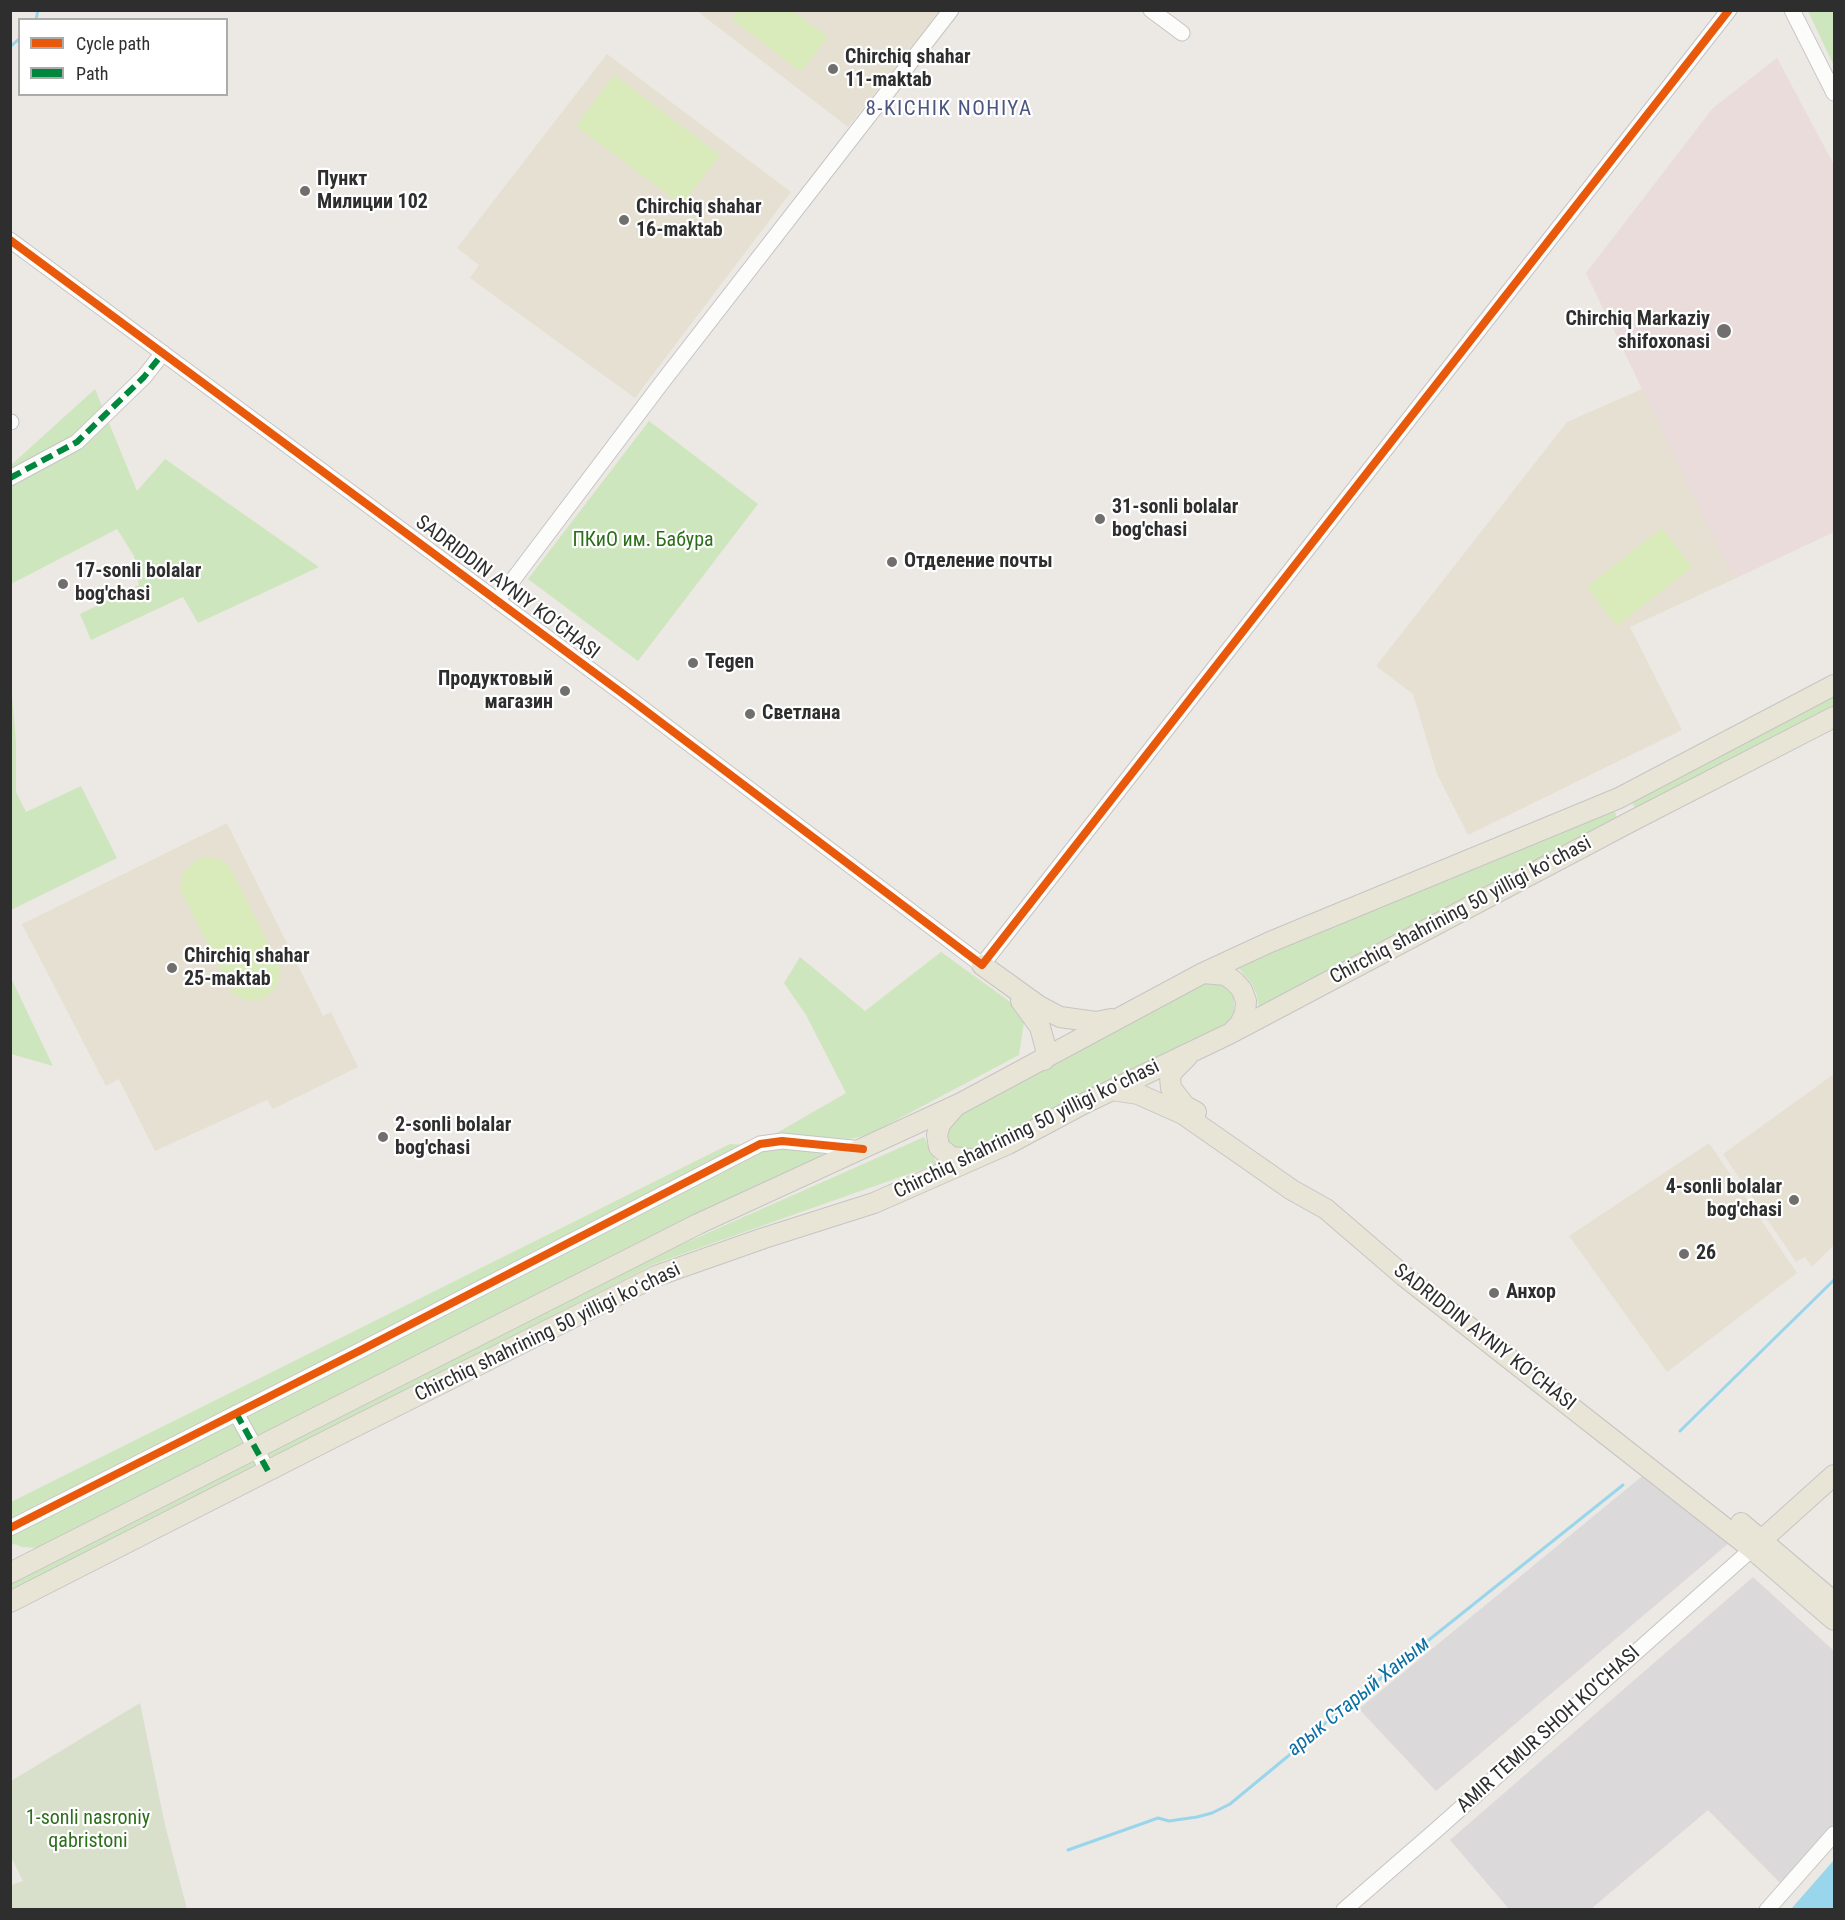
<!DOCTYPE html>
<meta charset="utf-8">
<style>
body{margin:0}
#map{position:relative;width:1845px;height:1920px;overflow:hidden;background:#ece8e4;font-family:"Roboto Condensed",sans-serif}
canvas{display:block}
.frame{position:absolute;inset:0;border:12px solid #2e2e2e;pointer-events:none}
.legend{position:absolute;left:18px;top:18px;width:210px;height:78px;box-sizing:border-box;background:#fff;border:2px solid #ababab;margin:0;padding:8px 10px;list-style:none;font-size:18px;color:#2e2e2e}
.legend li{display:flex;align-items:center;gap:12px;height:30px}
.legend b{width:30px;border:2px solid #ababab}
</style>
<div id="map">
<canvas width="1845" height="1920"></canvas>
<div class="frame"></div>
<ul class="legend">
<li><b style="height:8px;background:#e8590c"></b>Cycle path</li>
<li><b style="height:8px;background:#00873e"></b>Path</li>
</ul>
</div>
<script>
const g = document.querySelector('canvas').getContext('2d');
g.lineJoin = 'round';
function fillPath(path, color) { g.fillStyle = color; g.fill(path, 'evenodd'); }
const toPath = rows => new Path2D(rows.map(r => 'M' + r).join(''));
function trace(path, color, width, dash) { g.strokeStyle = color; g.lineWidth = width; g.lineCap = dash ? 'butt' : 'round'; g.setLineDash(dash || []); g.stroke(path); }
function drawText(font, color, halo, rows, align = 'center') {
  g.font = font + ' "Roboto Condensed",sans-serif'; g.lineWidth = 4.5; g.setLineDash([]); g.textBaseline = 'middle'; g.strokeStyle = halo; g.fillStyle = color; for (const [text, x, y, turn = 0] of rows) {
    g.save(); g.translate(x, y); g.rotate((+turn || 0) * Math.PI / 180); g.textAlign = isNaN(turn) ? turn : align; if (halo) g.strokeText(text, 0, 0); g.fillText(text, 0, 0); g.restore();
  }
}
const industrial = toPath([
 [1646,1473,1729,1543,1436,1791,1359,1709],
 [1753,1577,1834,1651,1834,1824,1782,1885,1708,1810,1591,1909,1509,1909,1450,1840]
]);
const education = toPath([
 [697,11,940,11,848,127],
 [607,54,791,192,635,398,470,278,479,265,457,248],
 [1642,389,1734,579,1630,627,1682,730,1468,835,1437,774,1413,694,1376,666,1567,422],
 [227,823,323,1016,331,1012,358,1067,273,1109,267,1100,155,1151,119,1079,106,1086,22,924],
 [1834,1074,1834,1245,1812,1267,1805,1257,1796,1262,1723,1154],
 [1709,1143,1797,1273,1667,1372,1569,1236]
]);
const medical = toPath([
 [1777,58,1834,165,1834,532,1734,579,1586,273,1713,108]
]);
const green = toPath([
 [1808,11,1834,11,1834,66],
 [95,389,137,491,165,459,319,567,198,623,183,597,91,640,80,614,139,585,134,556,117,529,11,584,10,466],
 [649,421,758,504,638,661,528,579],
 [11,685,16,741,16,792,26,812,81,786,117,858,11,910],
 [1834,696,1834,707,1636,811,1632,802],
 [1613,810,1616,814,1616,819,1259,1009,1257,996,1252,984,1237,966],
 [941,952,1016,1006,1024,1022,1019,1055,868,1135,850,1139,775,1134,846,1093,806,1015,784,983,800,957,865,1011],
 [10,978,11,978,53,1066,11,1054],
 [1205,982,1216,982,1223,985,1234,998,1234,1014,1227,1023,969,1150,952,1149,944,1138,953,1117],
 [924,1137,937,1164,654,1264,11,1591,11,1584,651,1258],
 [730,1144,807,1149,819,1152,825,1157,39,1548,22,1547,15,1544,11,1545,11,1502]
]);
const cemetery = toPath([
 [140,1703,165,1825,187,1909,11,1909,11,1885,23,1881,11,1857,11,1781]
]);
const pitch = toPath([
 [739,11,793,11,828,37,801,72,732,19],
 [614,75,720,155,682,205,576,126],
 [1662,528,1692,567,1617,626,1587,587],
 [204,857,222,860,229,865,281,969,277,986,265,998,247,1001,232,993,180,889,183,872,196,860]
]);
const water = toPath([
 [1834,1860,1834,1909,1791,1909]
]);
const stream = toPath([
 [36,20,38,10],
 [10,47,20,38],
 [1680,1431,1834,1280],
 [1068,1850,1158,1818,1169,1821,1197,1817,1212,1813,1230,1804,1287,1757,1331,1718,1623,1485]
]);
const minor = toPath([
 [1151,10,1182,33],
 [1792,10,1834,93],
 [10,240,630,699,982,965,1729,10],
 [10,422,11,422],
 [10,478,77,442,144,377,163,353],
 [497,601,660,385,951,10],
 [236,1413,268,1471],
 [10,1528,361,1350,760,1144,782,1141,862,1149],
 [1344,1910,1434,1832,1752,1549],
 [1767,1910,1834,1834]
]);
const major = toPath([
 [982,965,1039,1006,1060,1017,1096,1022,1111,1019],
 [1203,973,1226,975,1235,982,1242,990,1246,1001,1245,1013,1240,1024,1233,1031],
 [1021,1001,1040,1027,1046,1049,1044,1060],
 [1187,1057,1173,1071,1170,1077,1171,1088,1185,1106,1196,1112],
 [1112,1090,1138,1094,1183,1114,1292,1190,1326,1209,1404,1276,1752,1549,1834,1620],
 [954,1108,940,1124,937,1135,939,1147,951,1157,971,1159],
 [1741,1523,1834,1602],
 [1754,1547,1834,1475],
 [10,1573,698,1224,961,1103,1203,973,1270,942,1619,798,1834,685],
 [10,1602,344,1432,656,1276,764,1238,874,1203,1008,1144,1085,1103,1231,1033,1630,822,1834,717]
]);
const quiet = toPath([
 [10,422,11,422],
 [10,478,77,442,144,377,163,353],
 [236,1413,268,1471]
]);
const cycleway = toPath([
 [10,240,630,699,982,965,1729,10],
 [10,1528,361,1350,760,1144,782,1141,863,1149]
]);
const markers = [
 [833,69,6,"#706f6e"],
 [305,191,6,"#706f6e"],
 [624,220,6,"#706f6e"],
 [1724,331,8,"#706f6e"],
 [1100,519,6,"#706f6e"],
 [892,562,6,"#706f6e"],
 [63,584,6,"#706f6e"],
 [693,663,6,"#706f6e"],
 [565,691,6,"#706f6e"],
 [750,714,6,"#706f6e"],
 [172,968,6,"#706f6e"],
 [383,1137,6,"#706f6e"],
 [1794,1200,6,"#706f6e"],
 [1684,1254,6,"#706f6e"],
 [1494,1293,6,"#706f6e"]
];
const poiNames = [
 ["Chirchiq shahar",845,58],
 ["11-maktab",845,81],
 ["Пункт",317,180],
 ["Милиции 102",317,203],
 ["Chirchiq shahar",636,208],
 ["16-maktab",636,231],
 ["Chirchiq Markaziy",1710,320,"right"],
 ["shifoxonasi",1710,343,"right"],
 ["31-sonli bolalar",1112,508],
 ["bog'chasi",1112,531],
 ["Отделение почты",904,562],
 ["17-sonli bolalar",75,572],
 ["bog'chasi",75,595],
 ["Tegen",705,663],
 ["Продуктовый",553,680,"right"],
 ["магазин",553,703,"right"],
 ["Светлана",762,714],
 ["Chirchiq shahar",184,957],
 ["25-maktab",184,980],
 ["2-sonli bolalar",395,1126],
 ["bog'chasi",395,1149],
 ["4-sonli bolalar",1782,1188,"right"],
 ["bog'chasi",1782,1211,"right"],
 ["26",1696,1254],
 ["Анхор",1506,1293]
];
const parkNames = [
 ["ПКиО им. Бабура",643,541],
 ["1-sonli nasroniy",88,1819],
 ["qabristoni",88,1842]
];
const streetNames = [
 ["SADRIDDIN AYNIY KO‘CHASI",507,588,37],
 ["Chirchiq shahrining 50 yilligi koʻchasi",1461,911,-28],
 ["Chirchiq shahrining 50 yilligi koʻchasi",1027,1130,-26],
 ["Chirchiq shahrining 50 yilligi koʻchasi",548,1333,-26],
 ["SADRIDDIN AYNIY KO‘CHASI",1484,1338,38],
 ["AMIR TEMUR SHOH KO‘CHASI",1549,1730,-42]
];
const neighbourhoodNames = [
 ["8-KICHIK NOHIYA",949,110]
];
const waterNames = [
 ["арык Старый Ханым",1359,1697,-39]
];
fillPath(industrial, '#dcd9db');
fillPath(education, '#e6e0d3');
fillPath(medical, '#e9dcdb');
fillPath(green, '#cee6be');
fillPath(cemetery, '#d8e0cc');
fillPath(pitch, '#d9eabb');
fillPath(water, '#99d6ec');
trace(stream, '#99d6ec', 3);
trace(minor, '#c5c4c5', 17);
trace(major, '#c6c5c4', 22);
trace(minor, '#fcfcfb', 15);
trace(major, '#e8e4d6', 20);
trace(quiet, '#00873e', 6, [12, 6]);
trace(cycleway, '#e8590c', 8);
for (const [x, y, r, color] of markers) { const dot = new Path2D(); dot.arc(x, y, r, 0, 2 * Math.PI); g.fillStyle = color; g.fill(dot); trace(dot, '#fff', 2); }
drawText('bold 20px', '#2e2e2e', '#fff', poiNames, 'left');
drawText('20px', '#2c6e1b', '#fff', parkNames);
drawText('20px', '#2e2e2e', '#fff', streetNames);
g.letterSpacing = '1.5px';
drawText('21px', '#4d5680', '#fff', neighbourhoodNames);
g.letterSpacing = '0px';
drawText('italic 21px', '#0d6fa3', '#fff', waterNames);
</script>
